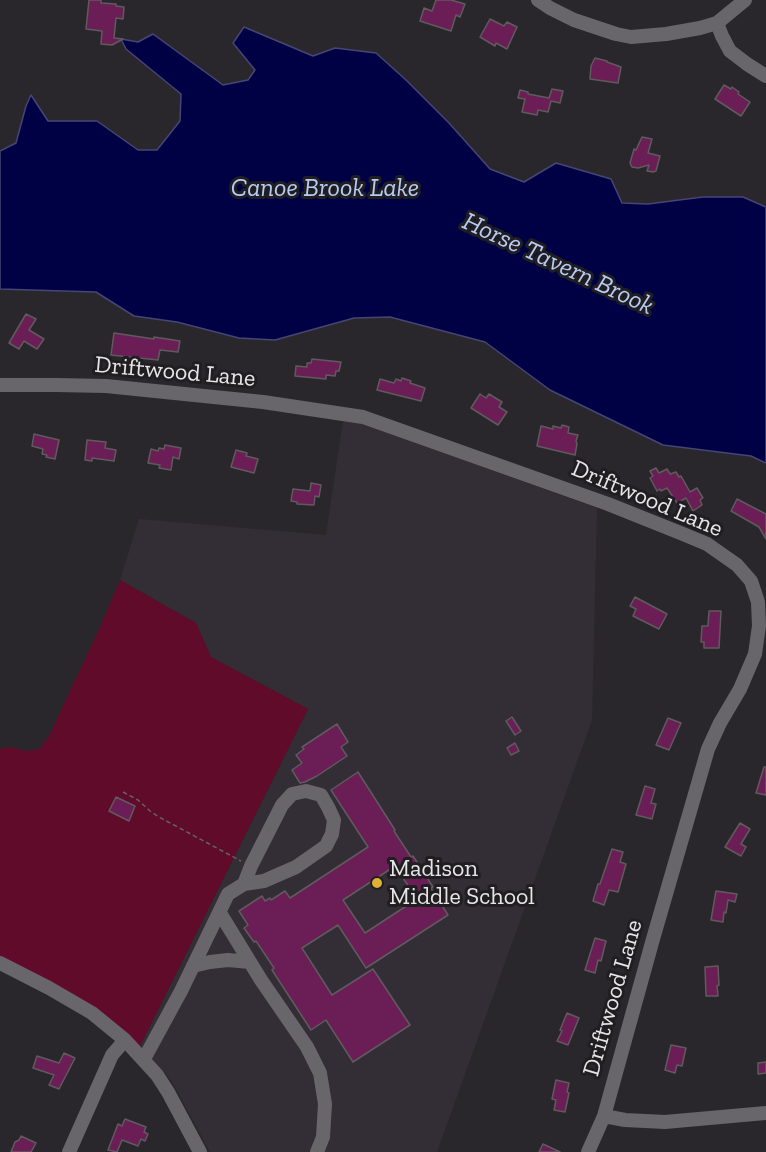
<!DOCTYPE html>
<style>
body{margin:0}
canvas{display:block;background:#29272b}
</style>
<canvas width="766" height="1152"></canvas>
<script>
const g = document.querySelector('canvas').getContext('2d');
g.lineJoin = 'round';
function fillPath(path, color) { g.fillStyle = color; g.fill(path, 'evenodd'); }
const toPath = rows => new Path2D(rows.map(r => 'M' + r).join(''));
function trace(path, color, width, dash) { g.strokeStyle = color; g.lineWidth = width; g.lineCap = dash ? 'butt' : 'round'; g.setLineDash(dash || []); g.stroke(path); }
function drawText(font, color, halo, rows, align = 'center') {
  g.font = font + ' "Zilla Slab",serif'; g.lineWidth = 6; g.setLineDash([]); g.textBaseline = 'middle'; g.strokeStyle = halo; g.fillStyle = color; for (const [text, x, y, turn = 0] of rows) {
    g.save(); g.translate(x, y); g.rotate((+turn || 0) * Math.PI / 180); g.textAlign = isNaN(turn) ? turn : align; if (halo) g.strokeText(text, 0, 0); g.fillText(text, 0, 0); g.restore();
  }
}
const built = toPath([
 [343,421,360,423,597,508,592,720,437,1152,210,1152,171,1080,140,1046,308,709,211,657,196,623,120,580,139,519,326,535]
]);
const green = toPath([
 [120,580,196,623,211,657,308,709,140,1046,117,1026,0,957,0,749,11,747,27,751,39,749,49,736,99,629]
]);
const water = toPath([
 [244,27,313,56,335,48,376,53,406,80,449,123,490,169,524,182,556,163,611,179,622,203,648,204,703,197,743,197,766,207,766,463,751,456,663,445,550,390,485,342,390,317,354,318,275,340,239,338,177,322,134,316,96,292,0,289,0,151,16,143,26,106,31,95,48,121,97,121,138,150,157,150,180,121,181,94,126,49,121,39,138,42,153,34,223,85,248,80,255,70,233,43,244,27]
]);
const building = toPath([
 [89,0,101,0,101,3,116,4,116,6,124,7,123,19,116,18,114,38,123,39,112,45,101,44,102,31,86,29,89,0],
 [436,0,451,0,465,4,460,17,456,15,451,31,420,21,424,8,432,11,436,0],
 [490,19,504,26,507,22,517,27,507,49,496,43,495,46,480,37,490,19],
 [595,58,607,61,607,62,621,67,618,83,590,79,591,66,595,58],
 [724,85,731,89,732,87,739,92,738,94,750,102,741,116,715,99,724,85],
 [552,89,563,91,560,103,551,101,548,112,538,110,537,115,522,112,525,99,518,98,520,90,528,92,528,94,549,98,552,89],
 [642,137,652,139,648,153,660,156,656,171,653,172,647,171,649,165,638,168,632,167,630,163,634,149,636,150,642,137],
 [26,314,36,319,29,330,44,339,37,349,24,341,19,349,9,343,26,314],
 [114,333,154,339,154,337,180,341,178,352,160,350,158,360,111,355,114,333],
 [312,359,341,362,339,371,336,371,335,376,326,375,326,379,295,376,296,366,307,367,307,363,311,363,312,359],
 [402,378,411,381,410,383,425,388,421,401,377,390,380,379,394,383,396,379,401,381,402,378],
 [480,394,486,398,489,394,502,402,499,407,507,412,498,425,471,408,480,394],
 [562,425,569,427,568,433,578,435,576,441,577,444,575,455,537,446,541,426,553,429,553,426,561,428,562,425],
 [34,434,59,440,55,459,46,457,47,455,42,454,43,449,32,446,34,434],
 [87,440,106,442,105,448,116,450,114,461,92,458,92,461,85,460,87,440],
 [165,445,181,448,179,459,173,457,171,470,159,468,160,465,148,463,151,449,158,451,159,448,164,449,165,445],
 [236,450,247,453,246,456,258,459,254,473,231,467,236,450],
 [656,468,659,473,667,469,670,474,676,472,679,477,681,476,690,492,697,488,703,498,700,500,702,505,693,511,686,498,677,503,667,488,661,491,660,489,657,491,650,478,653,476,650,471,656,468],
 [311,483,321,485,319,497,315,496,314,505,297,504,297,502,291,501,293,489,310,491,311,483],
 [737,499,766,514,766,539,759,527,731,511,737,499],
 [635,597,667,614,659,629,633,616,636,609,630,606,635,597],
 [709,611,721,611,719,648,704,648,704,642,701,642,702,626,708,626,709,611],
 [512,717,521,731,515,735,506,721,512,717],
 [668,718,681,723,669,750,656,745,668,718],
 [337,724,348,742,341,747,347,756,317,776,305,782,300,783,292,770,302,763,296,755,304,749,302,747,337,724],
 [515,743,519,751,511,755,507,748,515,743],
 [764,767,766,767,766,795,756,793,764,767],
 [358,772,395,830,394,831,411,857,413,856,433,887,431,888,448,915,366,968,338,925,302,948,332,995,373,969,410,1025,353,1062,326,1020,311,1030,272,970,274,968,256,941,254,942,244,928,248,925,239,911,262,896,265,901,270,898,271,900,285,891,290,898,368,847,331,790,358,772],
 [395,866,417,899,365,933,343,900,395,866],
 [645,786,655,789,651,803,656,804,652,819,636,815,645,786],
 [116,797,135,806,129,821,109,811,116,797],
 [740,823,750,829,741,844,746,847,741,856,725,847,740,823],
 [612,849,623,852,620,862,626,864,618,892,609,890,604,905,593,901,598,884,600,884,612,849],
 [716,891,737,894,735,902,728,900,726,913,724,912,723,922,711,920,716,891],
 [595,938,606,941,601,961,598,960,595,973,585,970,595,938],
 [718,966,719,985,717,986,718,996,706,996,705,967,718,966],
 [567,1013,579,1018,568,1045,557,1041,562,1031,560,1030,567,1013],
 [671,1045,686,1048,682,1066,677,1065,675,1073,665,1070,671,1045],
 [64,1053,75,1058,59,1089,49,1085,54,1075,33,1068,37,1056,59,1063,64,1053],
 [766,1062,766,1073,758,1074,758,1063,766,1062],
 [556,1080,569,1083,567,1092,569,1093,565,1112,554,1110,556,1100,552,1099,556,1080],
 [125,1119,146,1127,144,1132,148,1134,145,1141,141,1139,138,1146,122,1140,117,1152,108,1150,118,1124,122,1126,125,1119],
 [21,1136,36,1143,31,1152,11,1152,15,1142,19,1140,21,1136],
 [543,1144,560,1152,539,1152,543,1144]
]);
const path = toPath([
 [123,792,138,800,150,811,159,817,241,861]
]);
const minor = toPath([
 [538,0,550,8,574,20,616,34,631,37,666,34,700,28,717,23,722,36,730,51,747,64,766,76],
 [717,23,745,0],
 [0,385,56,385,106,386,263,402,363,417,608,504,683,534,707,544,737,565,751,581,758,602,759,626,755,654,740,689,720,723,708,749,653,939,604,1116,588,1152],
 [220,913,261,980,307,1047,320,1073,325,1104,323,1137,317,1152],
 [0,963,49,988,92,1013,125,1040,157,1075,168,1092,200,1152],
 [193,966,210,962,228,960,250,962],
 [144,1059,181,991,228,894,244,884,264,881,296,867,326,846,332,834,334,820,328,807,321,795,306,791,292,794,282,805,251,866,244,884],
 [604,1116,625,1120,665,1122,766,1113],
 [69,1152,112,1055,125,1040]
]);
const markers = [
 [377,883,6,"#e0b034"]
];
const streetNames = [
 ["Driftwood Lane",175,372,5],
 ["Driftwood Lane",647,499,23],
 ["Driftwood Lane",613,998,-74]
];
const poiNames = [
 ["Madison",389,869],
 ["Middle School",389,897]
];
const waterNames = [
 ["Canoe Brook Lake",325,189],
 ["Horse Tavern Brook",558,264,25]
];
fillPath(built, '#332d36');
fillPath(green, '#600b29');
fillPath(water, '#000045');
trace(water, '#454576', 1.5);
fillPath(building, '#6a1e55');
trace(building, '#5f5b5d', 1.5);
trace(path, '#646265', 1.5, [4.5, 3]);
trace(minor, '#68666a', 14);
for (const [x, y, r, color] of markers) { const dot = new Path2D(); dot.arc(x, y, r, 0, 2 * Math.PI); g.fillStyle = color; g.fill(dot); trace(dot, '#201e21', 2); }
drawText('24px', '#e7e5e7', '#201e21', streetNames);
drawText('24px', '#e7e5e7', '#201e21', poiNames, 'left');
drawText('italic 26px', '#b6ccf5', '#201e21', waterNames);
</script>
